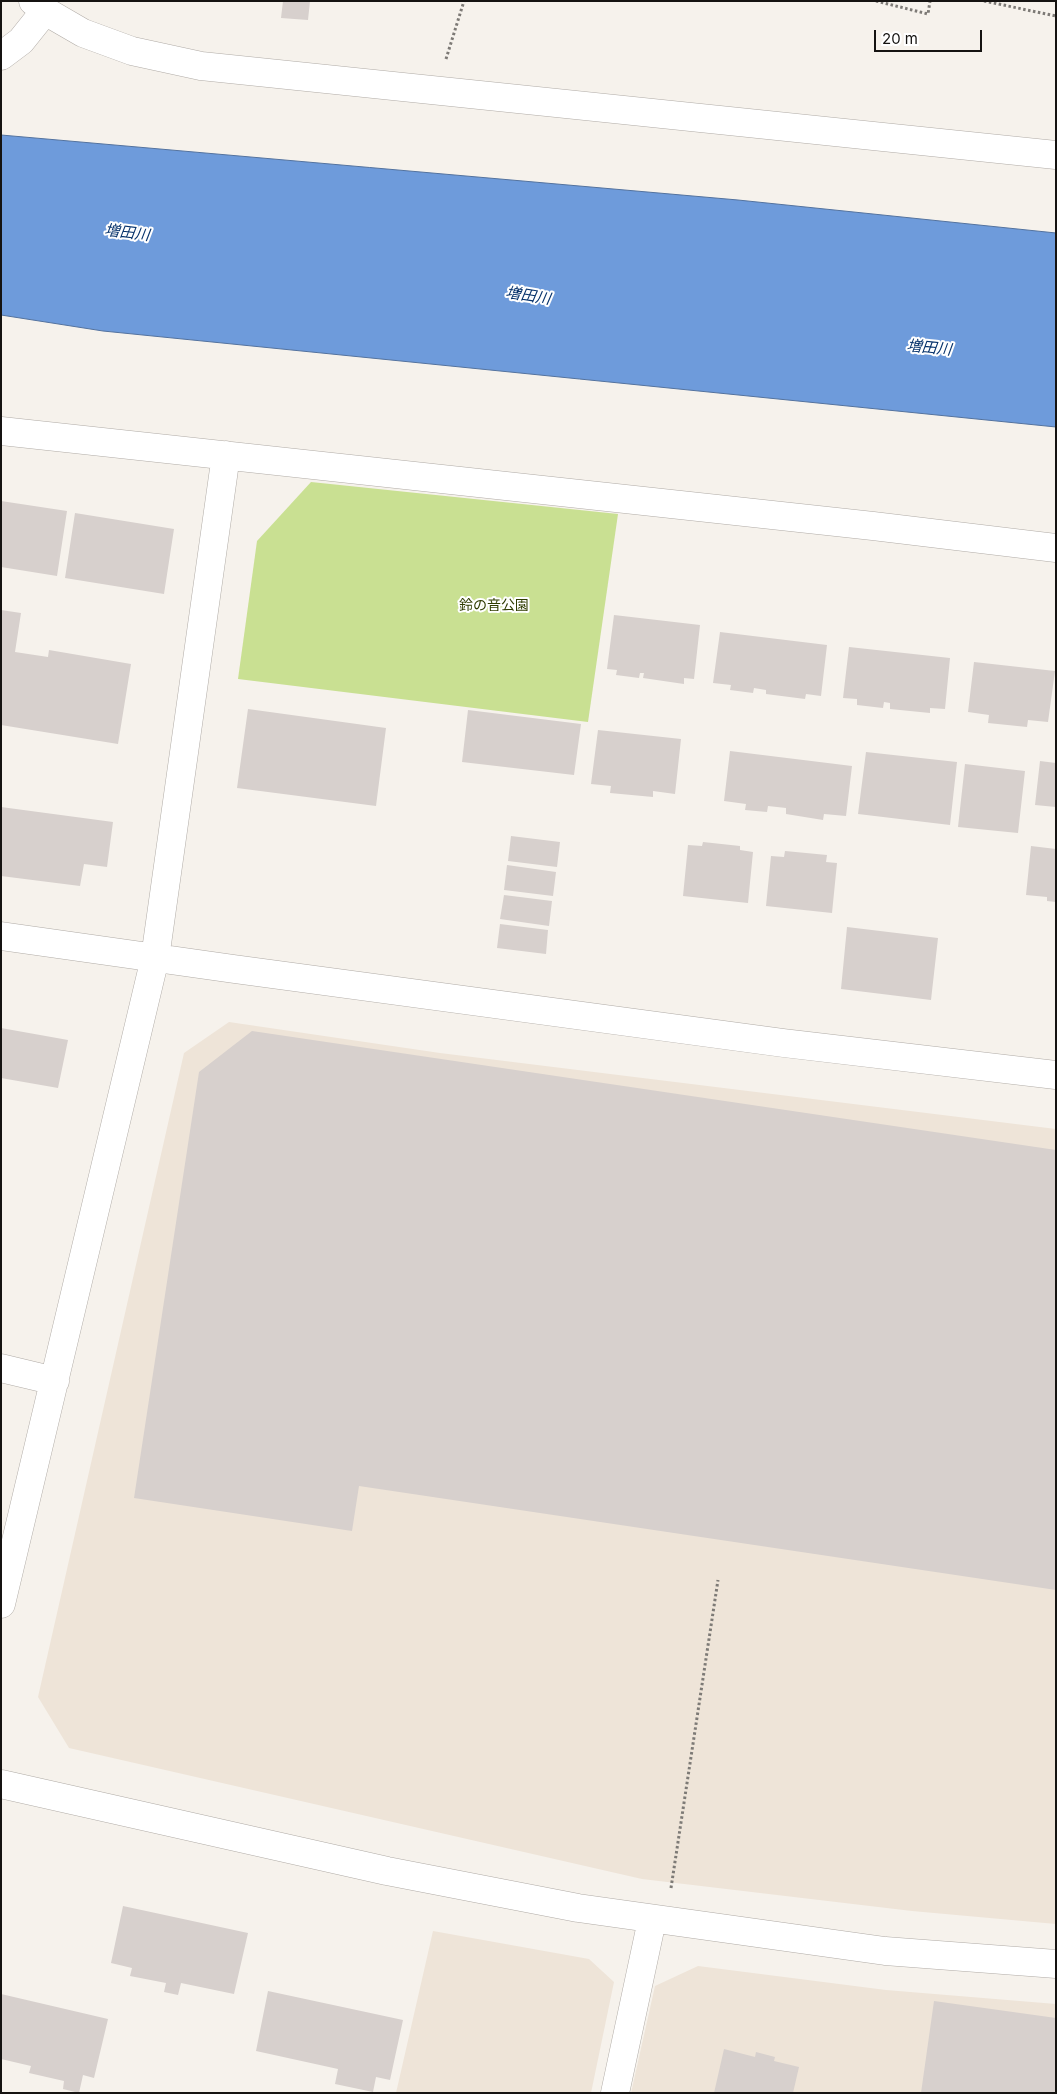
<!DOCTYPE html>
<meta charset="utf-8">
<style>
body{margin:0}
#map{position:relative;width:1057px;height:2094px;overflow:hidden;background:#f6f2ec;font-family:Inter,sans-serif}
canvas{display:block}
.frame{position:absolute;inset:0;border:2px solid #151311;pointer-events:none}
.scale{position:absolute;left:874px;top:30px;width:108px;height:22px;box-sizing:border-box;border:2px solid #151311;border-top:0;padding-left:6px;font-size:15px;line-height:18px;white-space:nowrap;color:#151311;-webkit-text-stroke:4px #fff;paint-order:stroke}
</style>
<div id="map">
<canvas width="1057" height="2094"></canvas>
<div class="frame"></div>
<div class="scale">20 m</div>
</div>
<script>
const g = document.querySelector('canvas').getContext('2d');
g.lineJoin = 'round';
function fillPath(path, color) { g.fillStyle = color; g.fill(path, 'evenodd'); }
const toPath = rows => new Path2D(rows.map(r => 'M' + r).join(''));
function trace(path, color, width, dash) { g.strokeStyle = color; g.lineWidth = width; g.lineCap = dash ? 'butt' : 'round'; g.setLineDash(dash || []); g.stroke(path); }
function drawText(font, color, halo, rows, align = 'center') {
  g.font = font + ' Inter,"Noto Sans JP",sans-serif'; g.lineWidth = 4; g.setLineDash([]); g.textBaseline = 'middle'; g.strokeStyle = halo; g.fillStyle = color; for (const [text, x, y, turn = 0] of rows) {
    g.save(); g.translate(x, y); g.rotate((+turn || 0) * Math.PI / 180); g.textAlign = isNaN(turn) ? turn : align; if (halo) g.strokeText(text, 0, 0); g.fillText(text, 0, 0); g.restore();
  }
}
const built = toPath([
 [229,1022,440,1053,1056,1129,1056,1924,912,1911,642,1879,69,1748,38,1697,184,1053],
 [433,1931,589,1959,614,1982,591,2093,396,2093],
 [698,1966,886,1990,1056,2004,1056,2093,631,2093,655,1986]
]);
const green = toPath([
 [311,482,618,514,588,722,238,679,257,541]
]);
const water = toPath([
 [1,135,738,200,1056,233,1056,427,103,331,1,315,1,135]
]);
const building = toPath([
 [283,1,310,1,308,20,281,18],
 [1,501,67,511,57,576,1,567],
 [75,513,174,529,164,594,65,578],
 [1,610,21,613,15,652,48,657,49,650,131,664,118,744,1,725],
 [614,615,700,625,694,679,684,678,684,684,643,678,644,673,640,673,639,678,616,675,617,670,607,669],
 [720,632,827,645,821,696,806,694,805,699,766,694,766,690,754,688,753,693,730,690,731,685,713,683],
 [849,647,950,658,945,709,930,708,930,713,890,709,890,703,884,702,883,708,857,705,857,699,843,698],
 [974,662,1055,671,1048,722,1028,720,1027,727,988,723,989,715,968,712],
 [248,709,386,728,376,806,237,788],
 [468,710,581,724,574,775,462,762],
 [598,730,681,739,675,794,653,791,653,797,610,793,611,786,591,784],
 [730,751,852,766,846,816,824,814,823,820,786,814,786,808,768,806,767,812,745,810,746,804,724,801],
 [866,752,957,762,950,825,858,814],
 [1040,761,1056,763,1056,807,1035,805],
 [965,764,1025,771,1018,833,958,827],
 [1,807,113,822,107,867,84,864,80,886,1,876],
 [511,836,560,842,557,867,508,861],
 [703,842,740,846,740,850,753,852,748,903,683,896,688,845,702,846],
 [1031,846,1056,849,1056,902,1047,901,1047,897,1026,895],
 [785,851,827,855,826,862,837,863,832,913,766,906,771,856,784,857],
 [507,865,556,872,553,896,504,890],
 [504,895,552,901,549,926,500,919],
 [500,924,548,930,546,954,497,948],
 [847,927,938,938,931,1000,841,989],
 [1,1028,68,1040,58,1088,1,1078],
 [252,1031,1056,1150,1056,1590,359,1486,352,1531,134,1498,199,1072],
 [123,1906,248,1933,234,1994,181,1983,178,1995,164,1992,166,1983,130,1976,132,1968,111,1963],
 [268,1991,403,2020,390,2080,376,2077,373,2092,335,2084,338,2069,256,2051],
 [1,1994,108,2019,94,2078,83,2075,79,2093,63,2089,64,2081,29,2073,31,2066,1,2059],
 [934,2001,1056,2018,1056,2093,921,2093],
 [724,2049,755,2057,756,2052,775,2057,774,2061,799,2067,793,2093,714,2093]
]);
const path = toPath([
 [876,1,928,14,930,1],
 [984,1,1056,16],
 [446,59,464,1],
 [671,1888,718,1580]
]);
const minor = toPath([
 [33,1,45,11,83,33,132,51,201,66,1056,155],
 [1,56,21,41,45,11],
 [1,431,873,526,1056,548],
 [1,936,234,969,784,1043,1056,1075],
 [1,1368,55,1381],
 [1,1604,155,958,226,455],
 [1,1784,387,1871,578,1908,885,1951,1056,1964],
 [615,2093,652,1920]
]);
const parkNames = [
 ["鈴の音公園",494,606]
];
const waterNames = [
 ["増田川",127,233,7],
 ["増田川",528,296,9],
 ["増田川",929,348,6]
];
fillPath(built, '#eee4d8');
fillPath(green, '#c9e092');
fillPath(water, '#6e9bdb');
trace(water, '#53729e', 1);
fillPath(building, '#d7d0cd');
trace(minor, '#b0aba6', 29);
trace(path, '#7d7a76', 3, [2.5, 2.5]);
trace(minor, '#fff', 28);
drawText('14px', '#2f3c00', '#fff', parkNames);
drawText('italic 15px', '#07336c', '#fff', waterNames);
</script>
